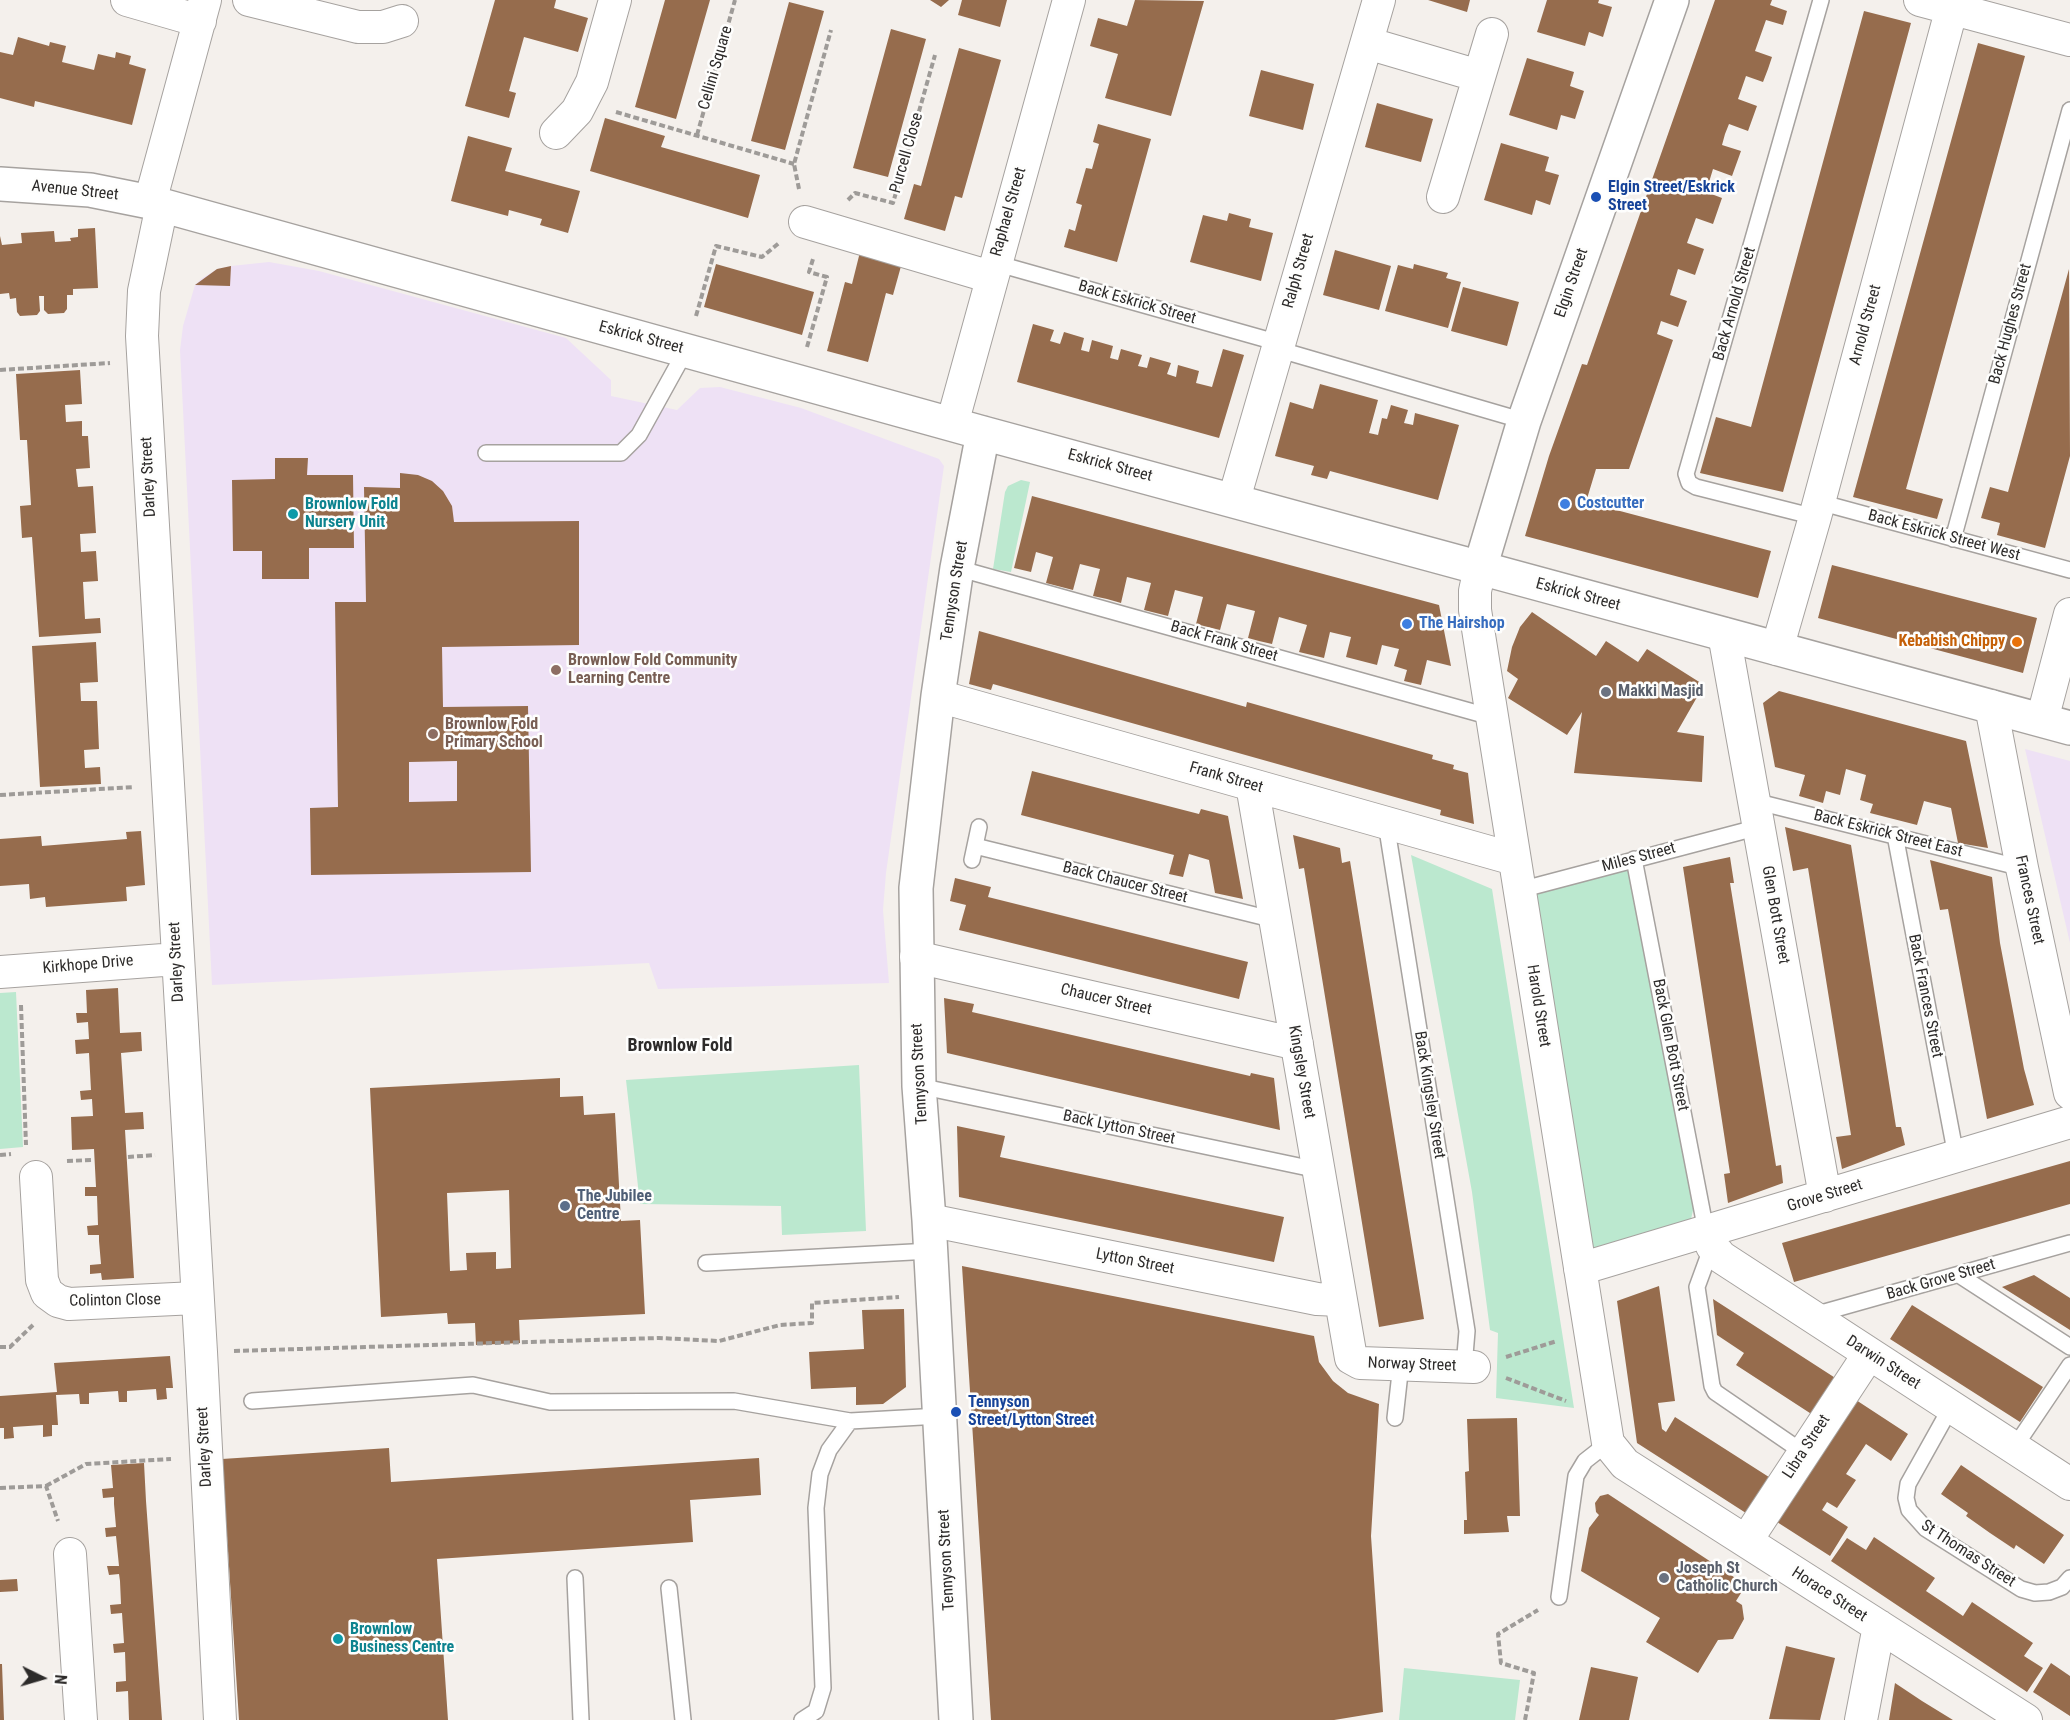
<!DOCTYPE html>
<style>
body{margin:0}
#map{position:relative;width:2070px;height:1720px;overflow:hidden;background:#f4f0ec;font-family:"Roboto Condensed",sans-serif}
canvas{display:block}
.north{position:absolute;left:12px;top:1648px;width:60px;height:60px;-webkit-text-stroke:4px #fefefd;paint-order:stroke;rotate:95deg;font-size:16px;font-weight:700;line-height:24px;text-align:center;color:#2d2b2a}
.north::after{content:'';display:block;margin:auto;width:21px;height:27px;background:#2d2b2a;clip-path:polygon(50% 0,100% 100%,50% 72%,0 100%)}
</style>
<div id="map">
<canvas width="2070" height="1720"></canvas>
<div class="north">N</div>
</div>
<script>
const g = document.querySelector('canvas').getContext('2d');
g.lineJoin = 'round';
function fillPath(path, color) { g.fillStyle = color; g.fill(path, 'evenodd'); }
const toPath = rows => new Path2D(rows.map(r => 'M' + r).join(''));
function trace(path, color, width, dash) { g.strokeStyle = color; g.lineWidth = width; g.lineCap = dash ? 'butt' : 'round'; g.setLineDash(dash || []); g.stroke(path); }
function drawText(font, color, halo, rows, align = 'center') {
  g.font = font + ' "Roboto Condensed",sans-serif'; g.lineWidth = 5; g.setLineDash([]); g.textBaseline = 'middle'; g.strokeStyle = halo; g.fillStyle = color; for (const [text, x, y, turn = 0] of rows) {
    g.save(); g.translate(x, y); g.rotate((+turn || 0) * Math.PI / 180); g.textAlign = isNaN(turn) ? turn : align; if (halo) g.strokeText(text, 0, 0); g.fillText(text, 0, 0); g.restore();
  }
}
const education = toPath([
 [269,262,319,271,566,338,611,380,611,396,677,410,700,388,720,387,801,408,939,459,944,466,886,873,883,910,889,983,658,989,649,963,212,985,180,350,183,326,195,285,201,279,217,269,231,266],
 [2025,749,2070,761,2070,943]
]);
const green = toPath([
 [1021,480,1030,482,1011,572,993,569,1005,492,1008,486],
 [1411,855,1492,889,1574,1408,1496,1398,1498,1333,1490,1330,1472,1192],
 [1634,859,1698,1188,1687,1237,1620,1257,1576,1240,1535,886],
 [16,992,23,1147,0,1149,0,993],
 [859,1065,866,1231,782,1235,781,1206,640,1204,626,1080],
 [1404,1668,1520,1680,1515,1720,1399,1720]
]);
const building = toPath([
 [495,0,556,0,554,8,588,18,578,52,524,37,509,91,516,93,509,118,465,106],
 [665,0,710,0,676,119,635,107],
 [930,0,949,0,941,7],
 [962,0,1007,0,1000,27,958,15],
 [1135,0,1204,1,1171,116,1105,98,1118,54,1090,46,1098,18,1127,26],
 [1428,0,1470,0,1467,12],
 [1547,0,1599,0,1598,3,1612,7,1603,37,1589,32,1585,46,1537,32],
 [1715,0,1772,0,1770,5,1787,11,1783,25,1766,20,1755,51,1772,57,1768,69,1763,82,1746,76,1738,99,1757,106,1748,131,1729,124,1725,134,1722,145,1741,151,1732,176,1713,169,1706,192,1722,198,1713,224,1696,218,1687,243,1704,249,1695,275,1678,269,1670,295,1687,301,1678,327,1661,321,1657,334,1673,340,1629,469,1596,469,1586,502,1771,551,1758,598,1525,536,1549,456,1582,364,1587,365],
 [789,2,824,11,785,150,751,141],
 [1864,11,1911,23,1783,492,1700,473,1716,417,1751,427],
 [891,29,926,39,888,177,853,168],
 [18,37,49,46,50,42,66,46,62,62,94,70,98,54,115,58,116,52,131,56,129,64,146,69,132,125,35,101,34,107,0,98,0,52,13,55],
 [1978,43,2025,56,1906,489,1943,499,1937,519,1853,497],
 [959,48,1001,60,962,198,955,196,945,231,904,219,914,184,921,186],
 [1527,58,1574,72,1570,86,1584,91,1575,119,1561,115,1557,130,1509,115],
 [1261,70,1314,84,1303,130,1249,116],
 [1377,103,1433,119,1421,162,1365,147],
 [605,118,665,136,661,147,760,175,748,218,590,171],
 [1098,124,1151,139,1117,262,1064,247,1069,229,1075,231,1082,205,1076,203,1086,168,1092,169,1099,144,1093,142],
 [468,136,512,148,505,171,580,191,568,233,540,225,542,219,509,210,508,216,451,201],
 [1501,143,1549,157,1545,171,1559,175,1550,205,1536,200,1532,215,1484,200],
 [1229,213,1251,219,1249,227,1273,233,1261,281,1190,262,1203,215,1227,221],
 [95,228,98,288,73,289,73,295,67,295,67,309,64,313,48,314,44,310,44,296,39,296,40,311,37,315,20,316,17,312,16,298,10,299,9,293,0,294,0,236,2,245,22,243,21,233,38,232,54,231,55,242,71,241,70,238,78,237,78,229],
 [861,248,903,259,893,295,886,293,868,362,827,351,845,282,852,284],
 [1335,250,1391,266,1379,310,1323,295],
 [716,264,814,292,802,335,704,307],
 [1414,264,1448,273,1446,278,1461,282,1448,328,1385,311,1398,265,1413,269],
 [231,266,230,286,195,285,217,269],
 [2069,269,2070,456,2045,548,1997,535,2000,523,1981,518,1990,487,2008,492],
 [1463,287,1519,302,1507,346,1451,331],
 [1033,324,1054,330,1050,341,1060,344,1064,332,1084,338,1081,350,1089,352,1092,340,1113,346,1110,358,1118,360,1121,349,1142,355,1138,366,1147,368,1150,357,1171,363,1167,374,1176,377,1178,365,1199,371,1196,383,1212,387,1223,349,1244,355,1219,438,1017,382],
 [80,370,82,404,65,405,66,422,82,421,82,436,88,436,90,468,76,469,78,487,93,486,96,533,80,534,81,552,96,551,98,581,83,582,84,601,85,619,100,618,101,633,39,637,32,537,22,538,20,506,31,505,27,440,20,440,16,374],
 [1320,384,1378,400,1369,433,1378,435,1382,418,1387,419,1391,405,1408,410,1404,423,1413,425,1415,413,1459,425,1438,500,1330,471,1327,479,1311,475,1314,466,1275,456,1290,402,1313,409],
 [275,458,308,458,307,475,353,475,354,548,309,548,309,579,262,579,262,551,233,551,232,480,275,479],
 [400,473,418,475,432,481,443,491,452,506,454,522,579,521,579,645,442,647,443,707,528,706,531,872,311,875,310,808,338,807,335,602,366,602,364,487,400,488],
 [457,761,457,801,409,802,409,762],
 [1032,496,1439,605,1451,666,1427,660,1421,685,1404,681,1407,670,1394,666,1399,649,1382,645,1377,665,1346,657,1351,637,1330,632,1324,658,1299,652,1307,625,1279,617,1272,644,1259,641,1248,638,1255,611,1227,604,1220,630,1196,624,1203,597,1175,590,1168,616,1144,610,1151,583,1127,577,1121,603,1107,599,1093,596,1100,569,1080,564,1073,590,1046,583,1053,557,1036,552,1031,572,1014,568],
 [1832,565,2037,618,2023,673,1818,618],
 [1532,612,1596,656,1606,641,1638,662,1647,649,1704,685,1677,732,1704,736,1702,782,1574,773,1582,712,1567,735,1508,698,1518,679,1507,671,1512,647,1520,627],
 [979,631,1246,707,1247,702,1433,755,1432,759,1454,765,1453,769,1468,773,1474,824,1440,815,1441,810,993,684,991,690,969,684],
 [96,642,98,682,80,683,81,701,97,701,99,749,84,750,85,768,100,767,101,784,40,787,32,646],
 [1779,691,1966,741,1988,848,1958,843,1951,808,1924,801,1917,825,1870,813,1873,804,1860,800,1866,775,1846,769,1840,795,1826,791,1823,803,1799,796,1805,775,1775,767,1763,703],
 [1032,771,1199,814,1201,809,1228,816,1243,899,1215,893,1209,860,1189,854,1183,877,1169,874,1174,855,1021,815],
 [1785,827,1851,845,1896,1127,1901,1127,1905,1145,1842,1169,1836,1137,1851,1135,1808,868,1793,871],
 [141,831,145,885,126,887,127,901,46,907,45,897,30,899,29,884,0,886,0,839,41,836,42,846,127,839,126,832],
 [1293,835,1340,848,1342,863,1350,861,1424,1319,1379,1327,1304,868,1299,869],
 [1730,857,1734,883,1730,883,1776,1166,1781,1165,1783,1183,1728,1203,1724,1174,1730,1173,1683,867],
 [1930,860,1992,877,2000,943,2024,1069,2034,1105,1987,1119,1948,909,1940,910],
 [955,878,991,887,988,897,1248,962,1239,999,959,930,966,905,950,901],
 [118,988,120,1033,141,1032,142,1051,121,1053,125,1113,143,1112,144,1129,125,1130,134,1278,102,1280,101,1273,90,1274,90,1265,101,1264,99,1241,99,1235,88,1235,87,1226,98,1225,97,1196,85,1196,85,1187,96,1187,94,1149,72,1150,71,1117,93,1116,92,1099,81,1100,80,1091,91,1090,89,1053,76,1054,75,1040,89,1039,88,1022,77,1023,76,1013,87,1013,86,990],
 [944,998,974,1004,972,1012,1250,1076,1251,1073,1274,1078,1280,1130,947,1053],
 [560,1078,560,1097,583,1096,584,1115,615,1113,621,1221,640,1220,645,1314,519,1320,520,1343,476,1345,475,1323,448,1324,447,1313,381,1317,370,1088],
 [509,1190,511,1268,496,1269,496,1252,466,1253,467,1270,450,1271,447,1193],
 [957,1126,1005,1136,1000,1157,1284,1217,1274,1262,959,1197],
 [2070,1161,2070,1204,1794,1282,1782,1243],
 [962,1266,1314,1336,1319,1362,1333,1381,1348,1393,1379,1404,1371,1536,1383,1712,1334,1720,991,1720],
 [2034,1275,2070,1298,2070,1330,2002,1287],
 [1659,1286,1675,1401,1658,1403,1662,1429,1666,1432,1675,1417,1772,1479,1749,1515,1637,1443,1617,1301],
 [1713,1299,1840,1381,1816,1417,1736,1365,1744,1353,1717,1335],
 [1912,1305,2043,1387,2020,1422,1890,1339],
 [904,1309,906,1387,883,1404,856,1405,856,1387,811,1389,809,1352,864,1349,862,1310],
 [170,1356,173,1388,166,1388,167,1399,157,1400,156,1389,127,1391,127,1402,119,1402,118,1391,89,1393,89,1404,80,1404,79,1394,56,1395,58,1425,52,1425,52,1436,43,1437,43,1425,13,1427,14,1438,4,1439,4,1428,0,1428,0,1396,57,1392,54,1363],
 [1856,1400,1908,1434,1891,1461,1866,1444,1846,1474,1856,1480,1837,1508,1827,1502,1822,1510,1848,1527,1830,1556,1777,1522],
 [1517,1418,1520,1516,1507,1516,1509,1532,1464,1534,1464,1520,1467,1520,1465,1472,1469,1471,1467,1419],
 [389,1448,391,1482,759,1458,761,1495,690,1500,693,1542,437,1559,448,1720,239,1720,222,1459],
 [144,1463,146,1501,162,1720,129,1720,128,1691,116,1692,116,1682,126,1681,125,1652,114,1653,113,1644,124,1643,122,1613,111,1614,110,1605,121,1604,120,1581,119,1574,109,1575,107,1566,119,1566,116,1536,106,1537,105,1528,116,1527,114,1504,114,1497,103,1498,102,1489,113,1488,111,1465],
 [1961,1465,2064,1535,2044,1564,2016,1545,2014,1549,1990,1533,1966,1516,1968,1513,1941,1494],
 [1608,1494,1746,1585,1736,1601,1742,1605,1744,1619,1733,1639,1718,1640,1698,1673,1646,1642,1660,1618,1581,1571,1589,1528,1599,1515,1596,1512,1595,1503,1600,1496],
 [1874,1537,1935,1578,1926,1591,1944,1603,1963,1616,1972,1602,2033,1643,2024,1656,2043,1668,2027,1692,1831,1561,1847,1538,1866,1550],
 [17,1579,18,1591,0,1592,0,1580],
 [1786,1646,1835,1658,1820,1720,1769,1719],
 [2051,1663,2070,1676,2070,1716,2033,1692],
 [0,1664,2,1664,4,1720,0,1720],
 [1591,1667,1638,1677,1629,1720,1579,1720],
 [1895,1683,1922,1701,1953,1720,1889,1720]
]);
const path = toPath([
 [616,112,794,164],
 [697,135,735,0],
 [799,189,794,164,831,30],
 [848,200,855,193,893,203,935,55],
 [696,316,716,246,762,257,779,243],
 [807,347,827,277,809,272,813,259],
 [0,370,110,363],
 [0,795,134,787],
 [21,1005,26,1145],
 [0,1155,11,1154],
 [128,1157,155,1155],
 [67,1161,91,1160],
 [0,1347,10,1347,33,1325],
 [234,1351,659,1338,719,1341,780,1325,812,1323,812,1303,899,1297],
 [1506,1357,1557,1341],
 [1506,1378,1566,1401],
 [46,1486,86,1464,171,1459],
 [0,1488,46,1486,58,1521],
 [1525,1720,1534,1673,1501,1663,1498,1634,1538,1610]
]);
const lane = toPath([
 [995,263,1279,343],
 [1277,349,1524,421],
 [486,453,621,453,639,435,686,350],
 [1819,502,2070,570],
 [1815,517,1696,487,1689,483,1686,474,1821,0],
 [1953,539,2070,110],
 [957,568,1491,717],
 [1754,801,2022,868],
 [1386,823,1467,1331,1464,1367],
 [1895,835,1956,1156],
 [975,846,1275,920],
 [1634,859,1706,1231],
 [972,860,979,827],
 [1520,890,1759,827],
 [919,1086,1318,1170],
 [1712,1246,1697,1287,1712,1386,1715,1392,1804,1453],
 [706,1263,931,1251],
 [1959,1275,2070,1347],
 [1814,1315,2070,1243],
 [252,1401,473,1385,550,1402,734,1401,850,1421],
 [1951,1407,1908,1484,1906,1498,1909,1510,1926,1529,2021,1589,2035,1593,2049,1592,2062,1587,2070,1578],
 [1395,1418,1401,1364],
 [2014,1448,2070,1365],
 [575,1578,581,1720],
 [669,1588,683,1720],
 [1559,1597,1576,1476,1585,1461,1608,1443],
 [802,1720,816,1711,823,1688,816,1508,820,1474,829,1450,850,1421,940,1416]
]);
const street = toPath([
 [127,0,200,21],
 [249,0,358,27,383,27,402,21],
 [1920,0,2070,40],
 [1367,43,1479,76],
 [556,133,577,111,592,82,615,0],
 [1443,197,1492,34],
 [150,202,205,0],
 [162,205,144,291,142,336,201,1352,220,1720],
 [805,222,991,277],
 [952,424,1069,0],
 [1234,499,1379,0],
 [1480,568,1475,591,1475,610,1608,1443,1625,1464,2026,1720],
 [1724,634,1825,1196],
 [1777,649,1815,517,1954,0],
 [938,696,1514,859],
 [1991,706,2022,868,2070,1093],
 [2042,720,2070,614],
 [1252,785,1351,1358,1360,1363,1474,1367],
 [916,957,1297,1044],
 [0,972,177,959],
 [36,1177,42,1280,47,1293,58,1301,69,1304,196,1298],
 [929,1220,1317,1299,1340,1300],
 [1706,1231,1712,1246,1721,1257,2070,1484],
 [1580,1269,2070,1122],
 [1746,1541,1869,1354],
 [70,1554,81,1720],
 [1861,1720,1879,1626]
]);
const secondary = toPath([
 [0,184,90,190,150,202,983,433,2070,728],
 [1480,568,1524,421,1672,0],
 [956,1720,929,1220,919,1086,916,888,938,696,957,568,983,433]
]);
const markers = [
 [1596,197,6,"#1a4fb4"],
 [1565,504,6,"#3f7fe0"],
 [293,514,6,"#0f9aa8"],
 [1407,624,6,"#3f7fe0"],
 [2017,642,6,"#e8710a"],
 [556,670,6,"#8d6e63"],
 [1606,692,6,"#6b7280"],
 [433,734,6,"#8d6e63"],
 [565,1206,6,"#5c6f8a"],
 [956,1412,6,"#1a4fb4"],
 [1664,1578,6,"#6b7280"],
 [338,1639,6,"#0f9aa8"]
];
const streetNames = [
 ["Cellini Square",716,68,-74],
 ["Purcell Close",907,153,-74],
 ["Avenue Street",75,191,6],
 ["Raphael Street",1009,212,-74],
 ["Ralph Street",1299,271,-74],
 ["Elgin Street",1572,283,-71],
 ["Back Eskrick Street",1137,303,16],
 ["Back Arnold Street",1735,304,-74],
 ["Back Hughes Street",2011,324,-75],
 ["Arnold Street",1866,325,-75],
 ["Eskrick Street",641,338,15],
 ["Eskrick Street",1110,466,15],
 ["Darley Street",149,477,-93],
 ["Back Eskrick Street West",1944,536,15],
 ["Tennyson Street",955,591,-81],
 ["Eskrick Street",1578,595,15],
 ["Back Frank Street",1224,642,16],
 ["Frank Street",1226,778,16],
 ["Back Eskrick Street East",1888,834,14],
 ["Miles Street",1639,858,-15],
 ["Back Chaucer Street",1125,883,14],
 ["Frances Street",2029,900,78],
 ["Glen Bott Street",1775,915,80],
 ["Darley Street",177,962,-93],
 ["Kirkhope Drive",88,965,-5],
 ["Back Frances Street",1925,996,79],
 ["Chaucer Street",1106,1000,13],
 ["Harold Street",1538,1006,81],
 ["Back Glen Bott Street",1670,1045,79],
 ["Kingsley Street",1301,1072,80],
 ["Tennyson Street",920,1074,-93],
 ["Back Kingsley Street",1429,1095,81],
 ["Back Lytton Street",1119,1128,12],
 ["Grove Street",1825,1196,-17],
 ["Lytton Street",1135,1262,11],
 ["Back Grove Street",1941,1280,-16],
 ["Colinton Close",115,1301,-1],
 ["Darwin Street",1883,1363,33],
 ["Norway Street",1412,1365,2],
 ["Darley Street",205,1447,-93],
 ["Libra Street",1807,1447,-57],
 ["St Thomas Street",1968,1554,33],
 ["Tennyson Street",947,1560,-93],
 ["Horace Street",1829,1595,33]
];
const transitNames = [
 ["Elgin Street/Eskrick",1608,188],
 ["Street",1608,206],
 ["Tennyson",968,1403],
 ["Street/Lytton Street",968,1421]
];
const shopNames = [
 ["Costcutter",1577,504],
 ["The Hairshop",1419,624]
];
const cultureNames = [
 ["Brownlow Fold",305,505],
 ["Nursery Unit",305,523],
 ["Brownlow",350,1630],
 ["Business Centre",350,1648]
];
const foodNames = [
 ["Kebabish Chippy",2005,642]
];
const educationNames = [
 ["Brownlow Fold Community",568,661],
 ["Learning Centre",568,679],
 ["Brownlow Fold",445,725],
 ["Primary School",445,743]
];
const worshipNames = [
 ["Makki Masjid",1618,692],
 ["Joseph St",1676,1569],
 ["Catholic Church",1676,1587]
];
const serviceNames = [
 ["The Jubilee",577,1197],
 ["Centre",577,1215]
];
const neighbourhoodNames = [
 ["Brownlow Fold",680,1046]
];
fillPath(education, '#eee1f5');
fillPath(green, '#bbe8cf');
fillPath(building, '#966c4d');
trace(lane, '#a6a29f', 18);
trace(street, '#a6a29f', 34);
trace(secondary, '#a6a29f', 36);
trace(path, '#9e9b98', 4, [6, 3]);
trace(lane, '#fff', 15);
trace(street, '#fff', 32);
trace(secondary, '#fff', 33);
for (const [x, y, r, color] of markers) { const dot = new Path2D(); dot.arc(x, y, r, 0, 2 * Math.PI); g.fillStyle = color; g.fill(dot); trace(dot, '#fefefd', 2); }
drawText('16px', '#2d2b2a', '#fefefd', streetNames);
drawText('bold 16px', '#164399', '#fefefd', transitNames, 'left');
drawText('bold 16px', '#366cbe', '#fefefd', shopNames, 'left');
drawText('bold 16px', '#0d838f', '#fefefd', cultureNames, 'left');
drawText('bold 16px', '#c56008', '#fefefd', foodNames, 'right');
drawText('bold 16px', '#785e54', '#fefefd', educationNames, 'left');
drawText('bold 16px', '#5b616d', '#fefefd', worshipNames, 'left');
drawText('bold 16px', '#4e5e75', '#fefefd', serviceNames, 'left');
drawText('bold 18px', '#2d2b2a', '#fefefd', neighbourhoodNames);
</script>
